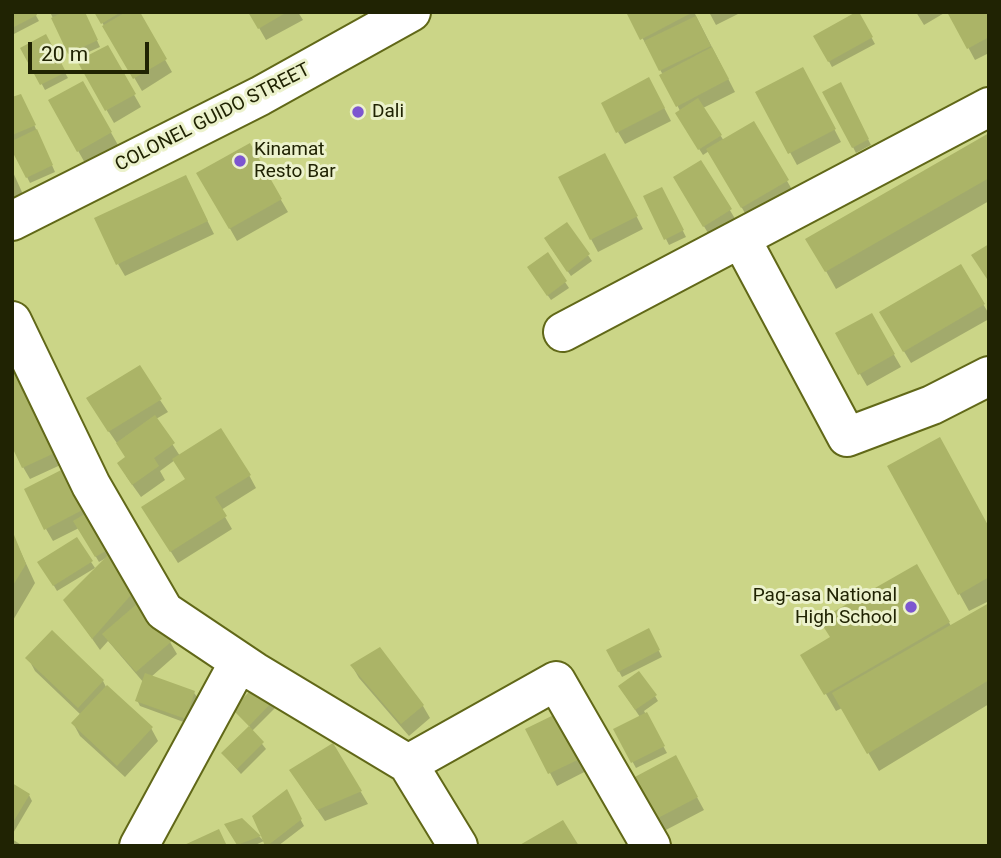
<!DOCTYPE html>
<style>
body{margin:0}
#map{position:relative;width:1001px;height:858px;overflow:hidden;background:#cbd587;font-family:Roboto,sans-serif}
canvas{display:block}
.frame{position:absolute;inset:0;border:14px solid #202303;pointer-events:none}
.scale{position:absolute;left:28px;top:42px;width:121px;height:32px;box-sizing:border-box;border:4px solid #202303;border-top:0;padding-left:9px;font-size:21px;line-height:24px;white-space:nowrap;color:#202303;-webkit-text-stroke:5px #ecf2cc;paint-order:stroke}
</style>
<div id="map">
<canvas width="1001" height="858"></canvas>
<div class="frame"></div>
<div class="scale">20 m</div>
</div>
<script>
const g = document.querySelector('canvas').getContext('2d');
g.lineJoin = 'round';
function fillPath(path, color) { g.fillStyle = color; g.fill(path, 'evenodd'); }
const toPath = rows => new Path2D(rows.map(r => 'M' + r).join(''));
function trace(path, color, width, dash) { g.strokeStyle = color; g.lineWidth = width; g.lineCap = dash ? 'butt' : 'round'; g.setLineDash(dash || []); g.stroke(path); }
function drawText(font, color, halo, rows, align = 'center') {
  g.font = font + ' Roboto,sans-serif'; g.lineWidth = 6; g.setLineDash([]); g.textBaseline = 'middle'; g.strokeStyle = halo; g.fillStyle = color; for (const [text, x, y, turn = 0] of rows) {
    g.save(); g.translate(x, y); g.rotate((+turn || 0) * Math.PI / 180); g.textAlign = isNaN(turn) ? turn : align; if (halo) g.strokeText(text, 0, 0); g.fillText(text, 0, 0); g.restore();
  }
}
const shadow = toPath([
 [12,12,34,12,39,21,12,35],
 [50,12,84,12,100,47,73,59],
 [96,12,138,12,172,72,142,91],
 [250,12,298,12,303,20,266,40],
 [628,12,694,12,735,92,703,108,724,141,754,124,794,193,749,220,709,151,703,155,680,119,680,111,663,75],
 [709,12,742,12,716,25],
 [916,12,946,12,924,25],
 [949,12,989,12,989,53,975,60],
 [858,13,875,44,832,67,816,37],
 [45,37,68,78,45,90,23,49],
 [107,47,141,107,114,123,79,62],
 [809,81,841,142,797,165,757,92],
 [83,83,118,145,85,163,50,101],
 [840,85,871,145,856,153,825,92],
 [656,92,671,121,625,144,618,132],
 [12,99,24,102,55,172,30,183,12,147],
 [989,135,989,201,836,289,808,239],
 [249,145,288,212,237,241,199,174],
 [701,162,737,222,711,238,675,178],
 [612,168,643,229,598,252,591,239],
 [12,170,26,201,12,216],
 [192,190,214,234,125,276,118,264],
 [665,195,686,237,669,245,666,239],
 [567,225,592,261,571,276,549,245],
 [547,255,569,288,551,300,532,273],
 [961,267,989,314,989,319,911,363,881,313],
 [871,315,901,367,867,386,837,334],
 [160,400,168,412,156,419,180,456,249,475,256,488,221,510,232,529,178,563,151,520,187,480,175,460,160,471,165,480,141,497,126,476,127,458,95,411],
 [46,417,67,462,30,479,23,467],
 [889,466,989,529,989,601,969,611],
 [69,469,177,654,151,677,194,693,198,698,189,724,140,706,137,700,144,683,108,641,100,650,65,600,106,558,99,562,79,528,53,541,46,529],
 [12,533,35,583,12,622],
 [76,539,95,568,57,591,40,562],
 [916,566,951,626,989,605,989,704,879,771,842,708,836,711,803,655,832,638],
 [648,630,662,657,622,677,608,651],
 [52,632,103,681,106,687,151,728,158,741,125,777,80,736,73,723,81,715,35,671,28,658],
 [352,666,423,706,430,718,409,736,359,678],
 [623,692,655,696,658,701,644,711,667,753,636,768,615,730,640,717],
 [272,702,276,707,252,731,266,749,241,774,223,754,250,727,234,710],
 [527,730,594,767,557,786],
 [333,745,368,804,325,821,298,782],
 [675,757,704,810,664,831,636,779],
 [12,785,29,795,32,801,12,835],
 [286,792,304,826,278,846,267,846],
 [242,820,264,841,253,846,239,846,227,825],
 [12,839,23,846,12,846]
]);
const building = toPath([
 [12,12,36,12,37,15,12,28],
 [64,12,85,12,98,40,68,54,51,18],
 [94,12,121,12,101,24],
 [126,12,140,12,167,59,133,79,102,26],
 [248,12,287,12,258,29],
 [626,12,693,12,640,40],
 [856,12,859,12,873,37,828,62,813,36],
 [947,12,989,12,989,37,967,49],
 [696,16,711,46,659,71,644,41],
 [46,34,66,72,40,85,20,48],
 [108,45,136,94,105,111,77,61],
 [712,47,729,79,676,107,659,75],
 [803,67,836,129,788,154,755,92],
 [649,77,665,108,616,133,601,103],
 [83,81,112,132,77,152,48,100],
 [841,82,869,139,852,148,822,92],
 [21,94,36,125,12,135,12,97],
 [698,98,722,135,698,150,675,113],
 [754,121,789,180,741,208,706,149],
 [37,129,53,165,26,178,12,151,12,141],
 [989,133,989,178,825,272,805,239],
 [250,143,282,199,229,229,196,173],
 [605,153,638,216,590,240,558,177],
 [701,160,732,209,703,227,673,177],
 [186,175,208,221,116,265,94,218],
 [662,187,684,230,664,240,643,196],
 [567,222,590,254,567,272,544,238],
 [989,244,989,282,971,255],
 [548,252,567,281,547,296,527,267],
 [961,264,985,304,903,352,879,312],
 [872,313,895,354,858,375,835,333],
 [22,363,61,450,22,468,12,447,12,367],
 [140,365,162,399,108,432,86,398],
 [155,415,175,443,154,458,159,466,132,485,117,463,125,457,116,443],
 [221,428,251,475,215,497,227,516,170,552,141,507,185,479,172,459],
 [940,437,989,527,989,577,958,595,887,466],
 [69,466,90,506,44,530,24,489],
 [100,505,122,542,95,557,73,521],
 [12,530,26,564,12,587],
 [77,537,93,561,53,586,37,562],
 [114,549,138,587,92,639,63,600],
 [917,564,950,622,824,695,800,655,830,637,819,620],
 [138,603,172,641,136,672,102,634],
 [989,603,989,680,867,754,832,693],
 [649,628,660,650,618,672,606,650],
 [52,630,104,680,78,708,25,658],
 [380,647,424,705,401,724,350,665],
 [639,671,657,695,635,710,618,686],
 [145,673,195,691,186,719,135,701],
 [257,684,274,700,249,726,232,709],
 [107,685,153,727,117,766,71,723],
 [566,709,588,755,548,774,525,729],
 [647,712,665,746,631,763,613,729],
 [249,726,264,742,237,769,221,753],
 [333,743,362,791,317,810,289,770],
 [676,755,698,797,656,819,633,778],
 [12,783,30,794,12,824],
 [287,789,302,819,267,846,265,846,261,836,237,845,224,824,242,818,261,836,252,816],
 [563,820,579,846,518,846],
 [219,829,227,846,182,846]
]);
const minor = toPath([
 [12,221,260,96,411,12],
 [741,239,847,437,932,405,989,376],
 [12,321,91,485,164,611,255,672,408,764,458,846],
 [563,332,989,107],
 [408,764,556,681,651,846],
 [139,846,239,662]
]);
const markers = [
 [358,112,7,"#7d56d0"],
 [240,161,7,"#7d56d0"],
 [911,607,7,"#7d56d0"]
];
const poiNames = [
 ["Dali",372,112],
 ["Kinamat",254,150],
 ["Resto Bar",254,172],
 ["Pag-asa National",897,596,"right"],
 ["High School",897,618,"right"]
];
const streetNames = [
 ["COLONEL GUIDO STREET",213,118,-27]
];
fillPath(shadow, '#0003');
fillPath(building, '#abb467');
trace(minor, '#616818', 42);
trace(minor, '#fff', 38);
for (const [x, y, r, color] of markers) { const dot = new Path2D(); dot.arc(x, y, r, 0, 2 * Math.PI); g.fillStyle = color; g.fill(dot); trace(dot, '#ecf2cc', 2.5); }
drawText('19px', '#202303', '#ecf2cc', poiNames, 'left');
drawText('19px', '#202303', '#ecf2cc', streetNames);
</script>
